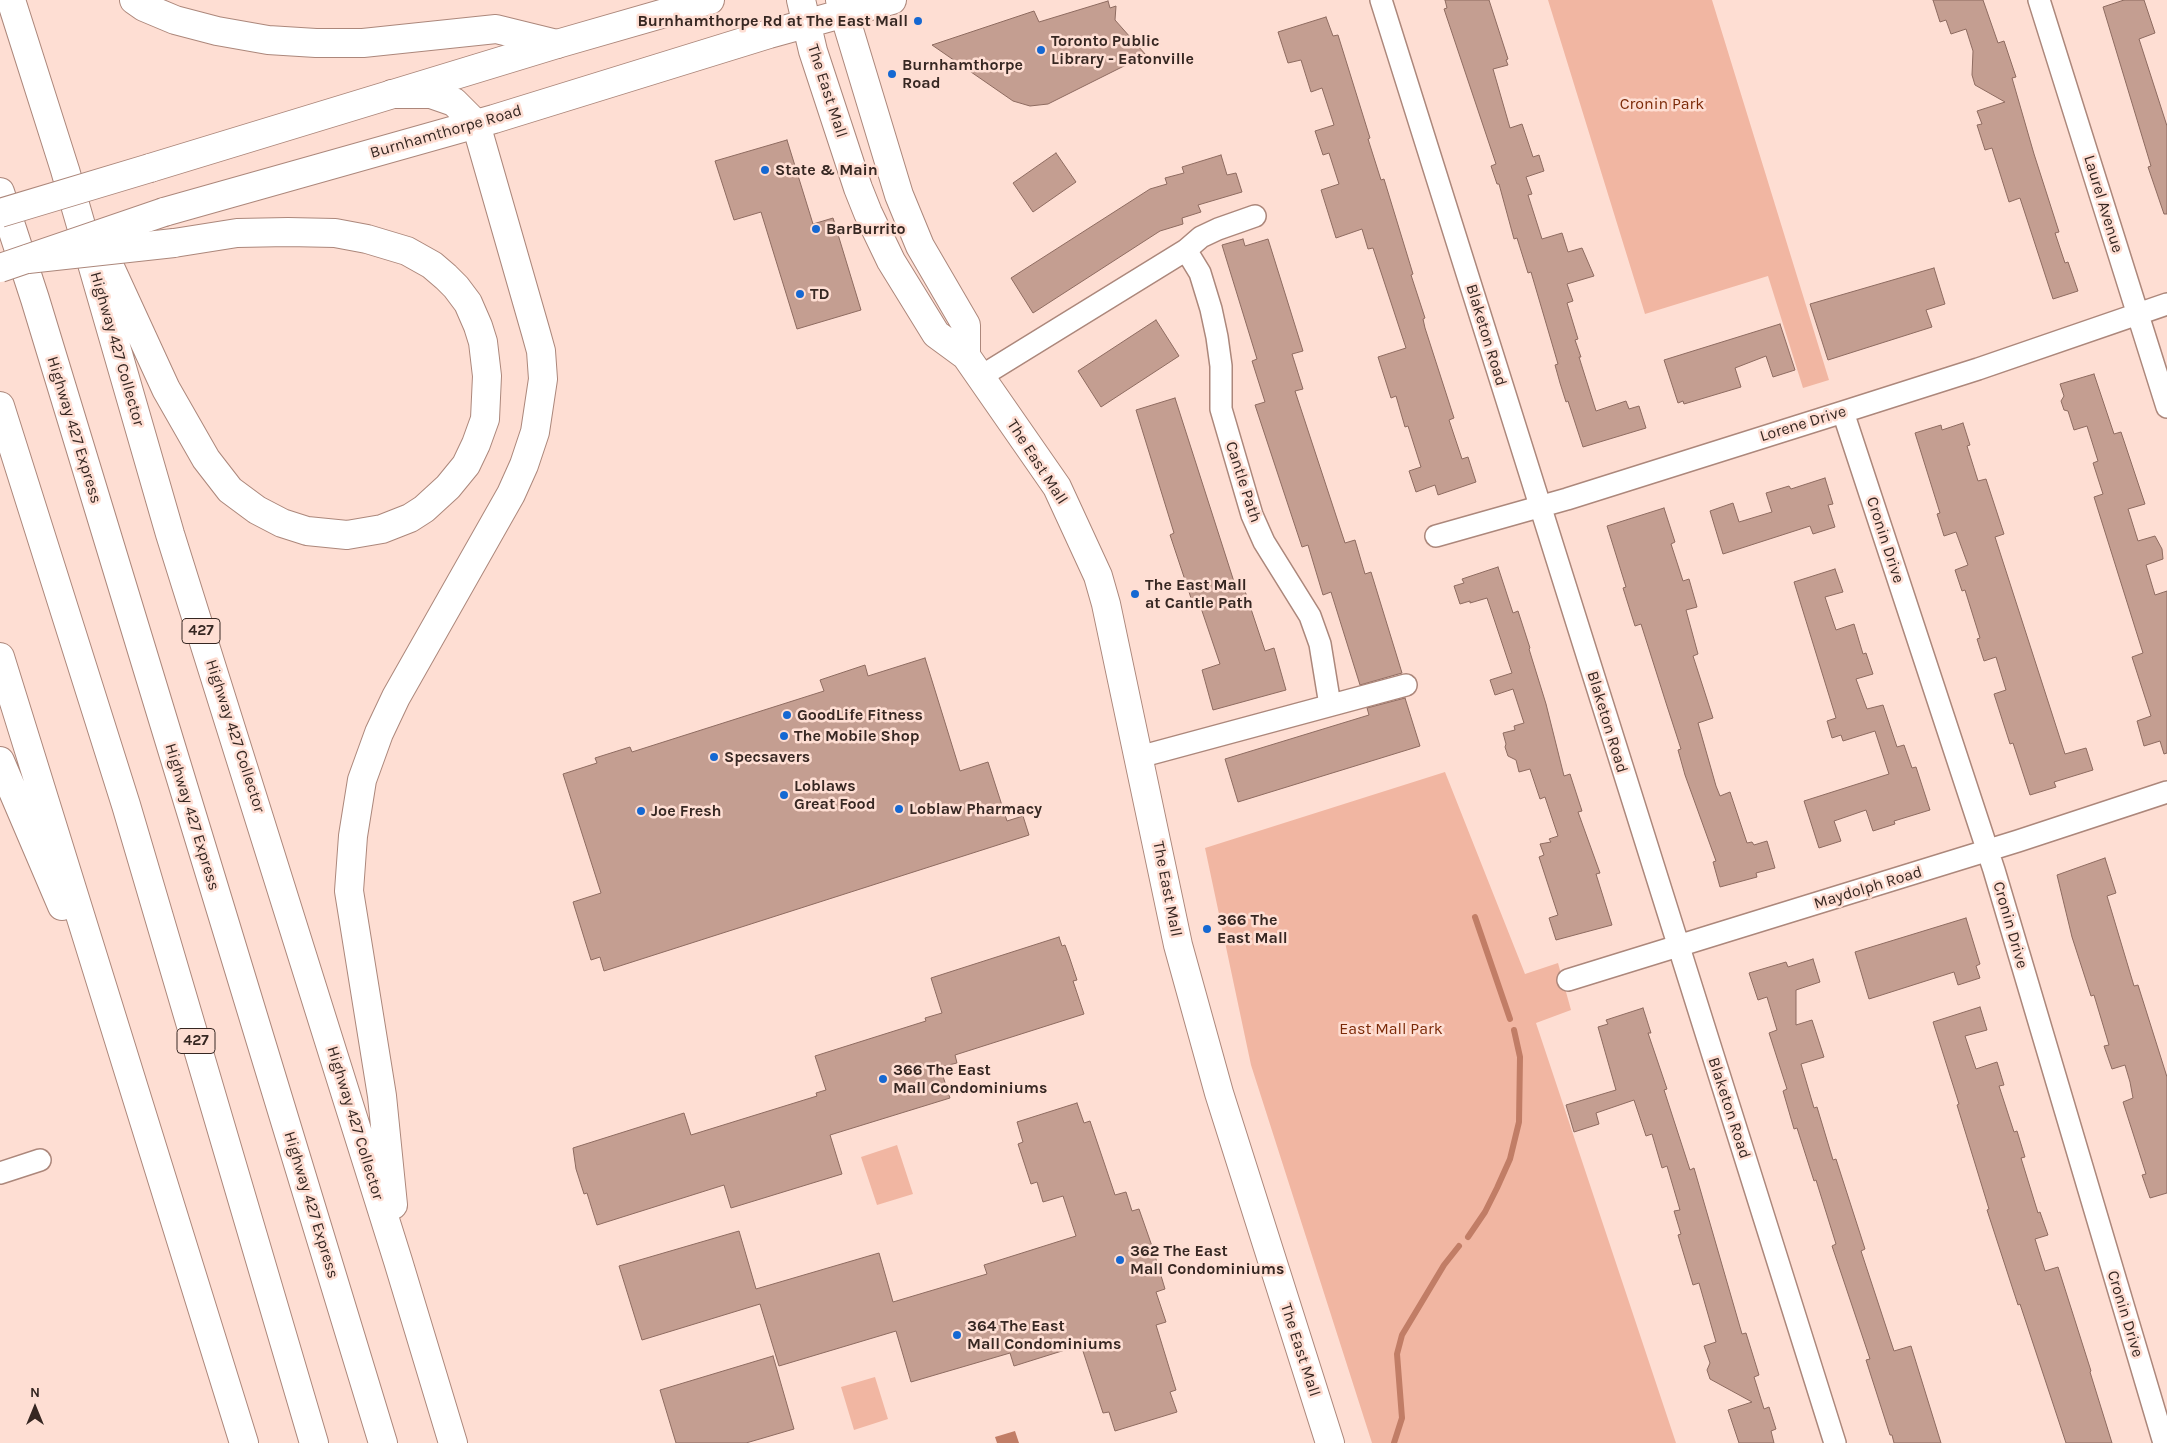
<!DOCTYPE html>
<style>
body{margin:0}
#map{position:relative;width:2167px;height:1443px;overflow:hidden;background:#feded3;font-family:Karla,sans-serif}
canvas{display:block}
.north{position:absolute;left:10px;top:1383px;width:50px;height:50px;-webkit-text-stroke:4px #feded3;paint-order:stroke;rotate:0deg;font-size:14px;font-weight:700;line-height:20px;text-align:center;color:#362722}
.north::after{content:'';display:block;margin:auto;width:18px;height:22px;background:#362722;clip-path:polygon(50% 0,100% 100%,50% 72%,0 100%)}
</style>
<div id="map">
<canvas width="2167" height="1443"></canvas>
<div class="north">N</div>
</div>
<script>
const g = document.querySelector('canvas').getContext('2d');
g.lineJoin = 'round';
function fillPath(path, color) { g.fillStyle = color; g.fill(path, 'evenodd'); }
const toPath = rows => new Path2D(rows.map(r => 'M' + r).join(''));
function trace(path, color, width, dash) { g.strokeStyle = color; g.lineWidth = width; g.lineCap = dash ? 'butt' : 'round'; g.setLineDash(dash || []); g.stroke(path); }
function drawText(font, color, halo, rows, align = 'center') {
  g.font = font + ' Karla,sans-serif'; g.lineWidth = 5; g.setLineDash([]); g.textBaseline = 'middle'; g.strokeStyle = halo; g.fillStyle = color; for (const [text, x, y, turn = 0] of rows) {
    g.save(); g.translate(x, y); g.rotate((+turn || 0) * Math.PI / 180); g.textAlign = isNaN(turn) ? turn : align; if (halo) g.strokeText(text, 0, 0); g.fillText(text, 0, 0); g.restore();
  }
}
const green = toPath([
 [1548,0,1712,0,1829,380,1803,388,1768,276,1645,314],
 [1445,772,1525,974,1558,963,1571,1010,1536,1023,1676,1443,1372,1443,1251,1065,1205,848],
 [897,1145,913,1194,877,1205,861,1157],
 [875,1377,888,1419,854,1430,841,1387]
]);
const water = toPath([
 [1015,1431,1019,1443,997,1443,995,1437]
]);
const stream = toPath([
 [1475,917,1510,1019],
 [1468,1237,1485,1212,1497,1188,1510,1159,1519,1122,1520,1057,1514,1030],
 [1394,1443,1402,1418,1397,1354,1402,1335,1444,1265,1459,1246]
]);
const building = toPath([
 [1445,0,1489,0,1508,59,1506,60,1508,65,1493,69,1510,128,1522,124,1533,157,1539,155,1544,171,1526,177,1532,194,1528,195,1542,239,1562,233,1568,252,1582,248,1594,276,1567,284,1573,301,1567,303,1578,339,1575,340,1581,357,1579,357,1596,411,1626,401,1629,409,1639,406,1646,428,1583,447,1568,401,1566,402,1560,383,1555,365,1558,364,1531,272,1528,273,1517,238,1514,239,1499,184,1497,184,1491,166,1496,164,1444,9,1447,8,1445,0],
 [1933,0,1983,0,1998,43,2004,41,2016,77,2012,78,2034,154,2059,232,2055,233,2065,263,2068,262,2078,291,2053,299,2020,198,2009,202,1992,148,1985,150,1977,125,1982,124,1977,111,2005,102,1975,85,1972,75,1973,51,1966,29,1951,34,1946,20,1940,22,1933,0],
 [2124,0,2144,0,2155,33,2139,39,2167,126,2167,214,2164,214,2148,167,2151,166,2103,7,2124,0],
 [1108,1,1110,8,1116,6,1115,20,1146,55,1048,104,1030,106,1013,101,932,45,1034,11,1039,22,1108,1],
 [1326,17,1333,36,1338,35,1370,138,1368,139,1381,180,1384,179,1413,274,1411,275,1425,318,1423,319,1425,328,1454,418,1449,420,1462,459,1468,457,1476,482,1438,495,1435,485,1416,492,1409,471,1421,467,1408,426,1405,427,1396,396,1391,398,1378,357,1406,348,1373,248,1368,249,1362,229,1336,238,1321,190,1339,184,1329,153,1323,155,1315,131,1334,125,1322,88,1311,92,1301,60,1288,63,1278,32,1326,17],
 [787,140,813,224,833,218,861,310,797,329,761,212,734,220,715,161,787,140],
 [1056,153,1076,182,1033,212,1013,183,1056,153],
 [1221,155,1227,175,1236,173,1242,192,1198,205,1201,212,1182,218,1183,224,1160,231,1033,313,1011,278,1150,189,1167,184,1165,178,1184,173,1182,167,1221,155],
 [1243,239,1245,246,1268,239,1303,351,1292,354,1303,389,1295,391,1345,543,1355,540,1365,574,1371,572,1402,673,1360,685,1331,592,1323,595,1308,545,1302,547,1255,405,1265,402,1252,361,1257,359,1222,245,1243,239],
 [1934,268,1945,304,1926,310,1932,327,1828,360,1810,304,1934,268],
 [1156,320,1179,356,1101,407,1078,371,1156,320],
 [1780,324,1795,370,1773,377,1766,356,1735,368,1741,387,1684,404,1683,401,1678,403,1664,360,1780,324],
 [2094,374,2114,434,2121,432,2145,504,2128,509,2138,541,2155,536,2162,549,2163,559,2146,565,2155,595,2167,591,2167,753,2164,754,2160,741,2144,746,2137,721,2151,716,2132,657,2143,653,2094,497,2103,494,2093,463,2098,461,2087,426,2074,430,2068,411,2064,410,2061,401,2064,396,2060,384,2094,374],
 [1175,398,1236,588,1243,585,1265,651,1274,648,1286,690,1213,710,1202,670,1220,664,1200,605,1194,607,1170,535,1174,533,1136,410,1175,398],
 [1963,423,1970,445,1967,446,1978,481,1986,479,2004,534,1995,537,2065,754,2086,748,2093,770,2054,782,2056,787,2030,795,2013,743,2010,744,1994,694,2006,690,1996,657,1984,661,1977,639,1980,638,1965,590,1962,591,1955,570,1968,565,1956,532,1944,536,1937,514,1940,513,1915,433,1941,425,1942,430,1963,423],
 [1825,478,1833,504,1828,505,1835,527,1813,534,1810,526,1723,554,1710,511,1733,503,1739,522,1772,512,1766,493,1789,486,1791,489,1825,478],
 [1664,508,1675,542,1671,544,1683,581,1689,579,1697,607,1686,610,1698,654,1693,656,1713,718,1698,723,1716,786,1720,796,1730,792,1747,843,1752,842,1754,845,1767,841,1775,868,1756,873,1757,877,1720,887,1713,862,1716,861,1685,775,1678,750,1681,749,1667,706,1641,624,1635,626,1623,588,1626,587,1607,526,1664,508],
 [1498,567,1513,613,1518,611,1530,648,1529,649,1546,704,1564,776,1570,774,1582,811,1578,812,1600,873,1596,874,1612,925,1556,940,1549,918,1558,915,1539,857,1544,855,1540,844,1551,842,1549,839,1558,836,1545,797,1540,799,1530,769,1519,772,1516,760,1508,756,1505,747,1506,744,1503,733,1515,730,1514,726,1524,723,1513,689,1495,695,1490,680,1512,673,1487,598,1470,603,1470,601,1460,604,1454,586,1464,583,1462,579,1498,567],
 [1835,569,1843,592,1825,597,1836,630,1854,624,1863,654,1866,653,1873,674,1856,679,1867,709,1883,705,1897,747,1904,745,1912,768,1916,767,1930,810,1894,821,1895,824,1873,831,1866,810,1834,821,1841,841,1819,848,1804,801,1889,774,1875,731,1843,741,1841,735,1832,738,1827,721,1836,718,1794,582,1835,569],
 [925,658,960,771,988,762,1007,821,1023,816,1029,835,604,971,600,957,591,960,573,902,601,893,563,774,597,763,595,758,630,747,632,752,824,691,820,680,865,665,868,676,925,658],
 [1405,698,1420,746,1238,802,1225,759,1369,715,1367,708,1405,698],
 [2105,858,2116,893,2107,896,2134,986,2138,985,2167,1077,2167,1193,2150,1198,2142,1175,2146,1174,2123,1102,2133,1098,2130,1082,2125,1065,2112,1069,2104,1046,2109,1045,2094,995,2091,996,2072,937,2057,875,2105,858],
 [1966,918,1980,964,1976,966,1980,978,1958,985,1954,972,1869,999,1855,952,1966,918],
 [1059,937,1062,946,1065,945,1069,956,1077,980,1073,981,1084,1014,955,1055,957,1063,940,1067,950,1098,830,1135,842,1174,731,1208,724,1185,597,1225,587,1193,584,1194,576,1169,573,1148,684,1113,691,1135,817,1096,816,1093,826,1090,815,1056,926,1021,925,1018,942,1013,931,978,1059,937],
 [1813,959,1820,982,1796,990,1796,1025,1812,1020,1824,1057,1801,1064,1814,1108,1817,1107,1833,1160,1836,1159,1865,1249,1861,1251,1894,1351,1911,1346,1941,1443,1894,1443,1892,1435,1890,1435,1866,1360,1870,1359,1832,1246,1836,1244,1816,1180,1814,1181,1797,1128,1794,1129,1783,1091,1787,1089,1769,1033,1777,1030,1767,997,1758,1000,1749,973,1786,962,1788,967,1813,959],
 [1980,1007,1987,1030,1965,1036,1976,1069,1997,1062,2004,1085,1999,1086,2014,1132,2017,1131,2025,1157,2021,1158,2038,1213,2040,1212,2048,1235,2035,1239,2045,1271,2058,1267,2091,1371,2090,1372,2112,1443,2066,1443,2020,1304,2018,1305,1987,1210,1989,1209,1957,1105,1959,1104,1933,1022,1980,1007],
 [1643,1008,1651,1033,1648,1033,1667,1089,1664,1090,1690,1170,1694,1168,1742,1334,1746,1333,1759,1375,1754,1377,1764,1409,1769,1407,1776,1429,1771,1431,1774,1443,1739,1443,1728,1410,1752,1402,1710,1379,1707,1370,1710,1363,1704,1346,1716,1342,1699,1283,1693,1285,1678,1235,1681,1234,1674,1211,1680,1210,1667,1166,1662,1168,1652,1134,1646,1136,1634,1100,1596,1113,1599,1124,1574,1132,1566,1105,1616,1090,1598,1027,1608,1024,1606,1020,1643,1008],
 [1077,1103,1084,1123,1090,1121,1115,1195,1126,1192,1132,1211,1139,1209,1153,1249,1165,1289,1156,1292,1166,1322,1156,1325,1176,1390,1170,1392,1177,1412,1115,1431,1109,1412,1103,1413,1081,1345,1014,1366,1010,1353,911,1382,896,1331,779,1366,760,1304,642,1340,619,1266,739,1231,756,1289,879,1253,893,1302,987,1274,984,1265,1076,1236,1063,1196,1043,1202,1037,1182,1031,1184,1018,1144,1023,1142,1017,1122,1077,1103],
 [773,1356,794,1429,746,1443,676,1443,660,1390,773,1356]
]);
const minor = toPath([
 [1381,0,1835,1443],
 [2039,0,2167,407],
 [1186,250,1200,273,1211,309,1217,337,1221,366,1221,409,1252,515,1264,542,1310,616,1320,644,1330,705],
 [980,377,1186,250,1201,237,1218,229,1255,216],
 [1843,412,1994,870,2164,1443],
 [1436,536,1567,499,1843,412,1978,369,2167,304],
 [1139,757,1406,685],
 [1568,980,2018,841,2167,792],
 [0,1173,40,1160]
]);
const secondary = toPath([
 [801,0,813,51,858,188,868,213,891,261,936,334,966,356,1057,487,1098,576,1106,604,1178,945,1219,1093,1330,1443],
 [840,0,899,195,920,246,966,325,966,356],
 [150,168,557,44,710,0],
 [164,212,494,119,769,34,892,0]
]);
const motorway = toPath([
 [11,0,65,170,170,534,398,1261,453,1443],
 [134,0,144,7,175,20,217,31,268,40,316,43,363,43,496,29,557,44],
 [392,94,431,94,454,102,476,124,536,333,541,351,543,379,535,432,524,465,511,494,396,697,379,733,362,780,353,836,349,891,382,1096,393,1205],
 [0,192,35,299,383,1443],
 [104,254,166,389,206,459,230,490,257,510,282,523,307,531,347,535,382,529,410,518,424,509,448,487,466,465,476,444,485,419,487,376,483,342,478,326,468,303,456,287,446,277,432,265,407,251,367,239,335,233,288,232,237,233,174,243],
 [0,406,126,805,314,1443],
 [0,657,244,1443],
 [0,761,62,906]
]);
const secondaryBridge = toPath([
 [0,213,150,168],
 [0,268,164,212]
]);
const motorwayBridge = toPath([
 [28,259,174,243]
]);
const markers = [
 [918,21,5,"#1568d2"],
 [1041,50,5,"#1568d2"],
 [892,74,5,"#1568d2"],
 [765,170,5,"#1568d2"],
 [816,229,5,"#1568d2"],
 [800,294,5,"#1568d2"],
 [1135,594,5,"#1568d2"],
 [787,715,5,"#1568d2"],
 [784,736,5,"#1568d2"],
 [714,757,5,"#1568d2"],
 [784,795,5,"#1568d2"],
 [899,809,5,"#1568d2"],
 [641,811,5,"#1568d2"],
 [1207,929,5,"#1568d2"],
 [883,1079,5,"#1568d2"],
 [1120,1260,5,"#1568d2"],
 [957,1335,5,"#1568d2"]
];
const shields = [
 [201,631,38],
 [196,1041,38]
];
const shieldNames = [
 ["427",201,631],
 ["427",196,1041]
];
const poiNames = [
 ["Burnhamthorpe Rd at The East Mall",908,21,"right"],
 ["Toronto Public",1051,41],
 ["Library - Eatonville",1051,59],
 ["Burnhamthorpe",902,65],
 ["Road",902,83],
 ["State & Main",775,170],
 ["BarBurrito",826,229],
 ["TD",810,294],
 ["The East Mall",1145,585],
 ["at Cantle Path",1145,603],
 ["GoodLife Fitness",797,715],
 ["The Mobile Shop",794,736],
 ["Specsavers",724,757],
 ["Loblaws",794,786],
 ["Great Food",794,804],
 ["Loblaw Pharmacy",909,809],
 ["Joe Fresh",651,811],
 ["366 The",1217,920],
 ["East Mall",1217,938],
 ["366 The East",893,1070],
 ["Mall Condominiums",893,1088],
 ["362 The East",1130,1251],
 ["Mall Condominiums",1130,1269],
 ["364 The East",967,1326],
 ["Mall Condominiums",967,1344]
];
const streetNames = [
 ["The East Mall",827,91,72],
 ["Burnhamthorpe Road",446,132,-16],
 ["Laurel Avenue",2103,204,73],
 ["Blaketon Road",1486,335,73],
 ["Highway 427 Collector",117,349,74],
 ["Lorene Drive",1803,424,-17],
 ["Highway 427 Express",74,430,73],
 ["The East Mall",1037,462,57],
 ["Cantle Path",1243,482,72],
 ["Cronin Drive",1885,540,72],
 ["Blaketon Road",1607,722,73],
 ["Highway 427 Collector",235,736,72],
 ["Highway 427 Express",192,817,73],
 ["Maydolph Road",1868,888,-17],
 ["The East Mall",1167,889,79],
 ["Cronin Drive",2010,925,74],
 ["Blaketon Road",1729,1108,72],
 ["Highway 427 Collector",355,1123,73],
 ["Highway 427 Express",311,1205,73],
 ["Cronin Drive",2125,1314,73],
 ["The East Mall",1300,1350,72]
];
const parkNames = [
 ["Cronin Park",1662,104],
 ["East Mall Park",1391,1029]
];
fillPath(green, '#f1b6a2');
fillPath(water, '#c17d66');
trace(stream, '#c17d66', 6);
fillPath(building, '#c49e91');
trace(building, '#8e6b60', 1);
trace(minor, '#ac877b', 24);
trace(secondary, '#ac877b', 30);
trace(motorway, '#ac877b', 30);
trace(minor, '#fff', 21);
trace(secondary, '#fff', 28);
trace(motorway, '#fff', 28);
trace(secondaryBridge, '#ac877b', 30, []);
trace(motorwayBridge, '#ac877b', 30, []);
trace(secondaryBridge, '#fff', 28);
trace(motorwayBridge, '#fff', 28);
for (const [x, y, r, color] of markers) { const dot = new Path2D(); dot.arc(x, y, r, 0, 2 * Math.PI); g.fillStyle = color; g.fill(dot); trace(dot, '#feded3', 2); }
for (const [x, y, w] of shields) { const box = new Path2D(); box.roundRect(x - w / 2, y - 12.5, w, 25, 4); g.fillStyle = '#feded3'; g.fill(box); trace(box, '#362722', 1); }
drawText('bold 15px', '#362722', null, shieldNames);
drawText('bold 16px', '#362722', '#feded3', poiNames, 'left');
drawText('16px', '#362722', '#feded3', streetNames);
drawText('16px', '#7b2907', '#feded3', parkNames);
</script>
